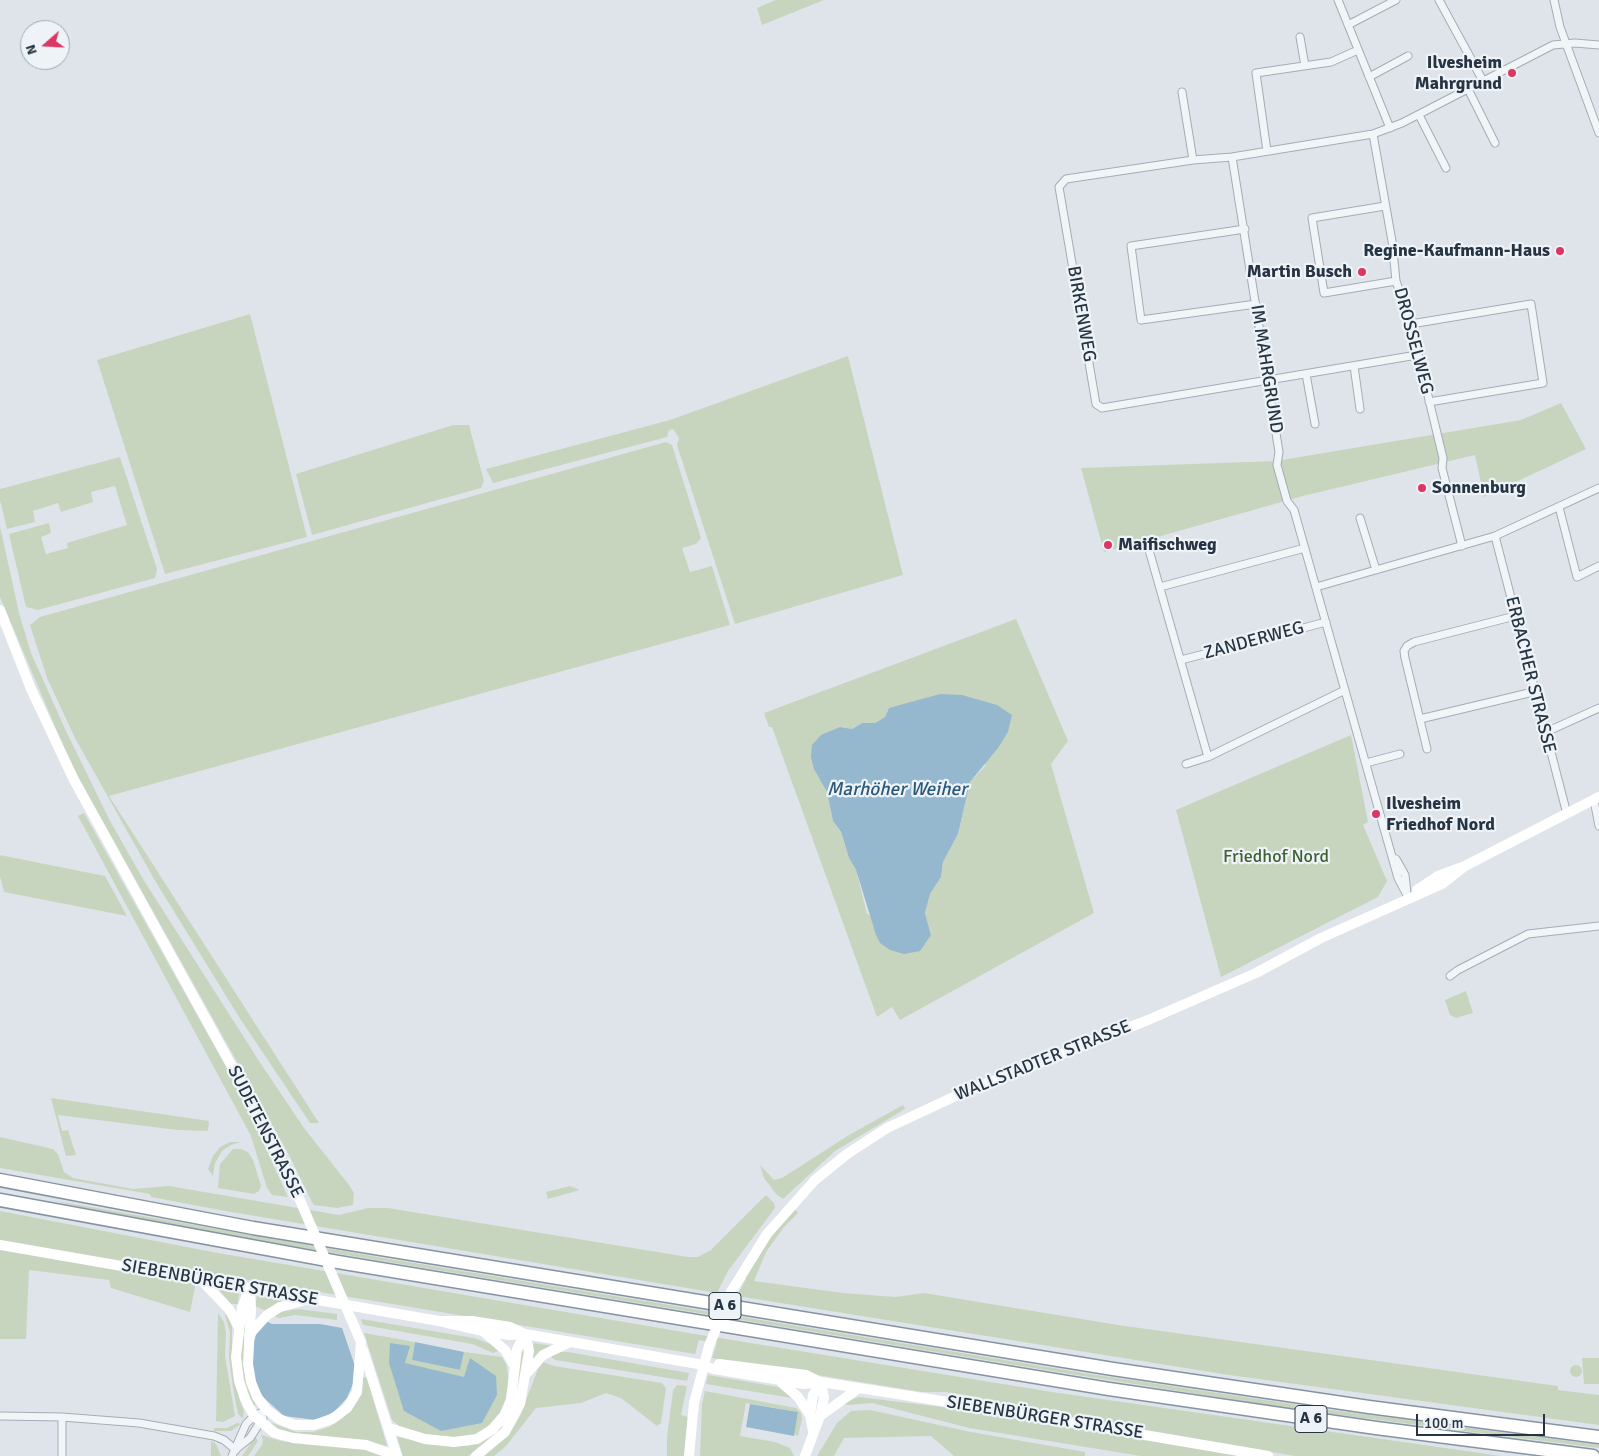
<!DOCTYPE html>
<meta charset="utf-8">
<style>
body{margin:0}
#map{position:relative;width:1599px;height:1456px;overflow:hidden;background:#dfe4ea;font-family:Signika,sans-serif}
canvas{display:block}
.north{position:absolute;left:20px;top:20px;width:50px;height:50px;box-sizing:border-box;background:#eef3f7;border:1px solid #9ea7af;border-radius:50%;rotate:251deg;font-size:14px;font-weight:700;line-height:20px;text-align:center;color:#263443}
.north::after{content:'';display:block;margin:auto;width:18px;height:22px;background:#dc3663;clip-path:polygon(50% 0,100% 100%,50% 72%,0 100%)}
.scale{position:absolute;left:1416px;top:1414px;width:129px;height:22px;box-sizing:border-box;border:2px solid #263443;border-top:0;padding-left:6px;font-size:15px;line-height:18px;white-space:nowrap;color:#263443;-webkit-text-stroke:4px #eef3f7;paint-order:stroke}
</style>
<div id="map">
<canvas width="1599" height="1456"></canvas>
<div class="north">N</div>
<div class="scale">100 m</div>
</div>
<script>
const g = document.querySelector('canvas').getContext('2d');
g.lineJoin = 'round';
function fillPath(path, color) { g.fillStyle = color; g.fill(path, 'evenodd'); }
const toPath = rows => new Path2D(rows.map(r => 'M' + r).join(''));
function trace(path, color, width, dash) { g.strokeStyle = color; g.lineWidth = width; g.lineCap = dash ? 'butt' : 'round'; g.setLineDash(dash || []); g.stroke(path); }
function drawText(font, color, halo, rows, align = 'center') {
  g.font = font + ' Signika,sans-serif'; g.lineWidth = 4.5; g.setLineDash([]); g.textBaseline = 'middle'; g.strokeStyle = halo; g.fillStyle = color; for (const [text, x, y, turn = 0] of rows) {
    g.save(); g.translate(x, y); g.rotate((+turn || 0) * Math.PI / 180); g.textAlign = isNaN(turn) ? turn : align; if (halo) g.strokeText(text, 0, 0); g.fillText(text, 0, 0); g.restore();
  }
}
const green = toPath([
 [776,0,824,0,762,25,757,8],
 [250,314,307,537,165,574,97,360],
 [848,356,903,575,735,624,677,445,679,438,673,429,669,430,667,437,493,483,486,469,670,420],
 [1561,403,1586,449,1484,497,1475,455,1303,496,1104,552,1081,468,1276,461,1521,420],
 [453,425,469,425,484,481,481,488,312,535,296,474],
 [666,442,672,445,701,538,696,544,682,548,690,572,712,566,730,625,109,796,319,1123,310,1123,239,1017,154,879,75,738,47,678,30,625,40,617],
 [120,457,157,569,155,578,38,610,26,607,9,534,49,523,51,533,41,537,46,554,68,548,67,543,127,525,115,486,91,492,93,502,61,512,58,503,33,511,35,522,7,529,0,500,0,489],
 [0,526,19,613,31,653,66,731,109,819,143,879,259,1061,304,1128,349,1185,354,1193,353,1205,337,1208,314,1205,312,1202,290,1157,71,764,0,597],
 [1016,619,1068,741,1051,764,1094,913,900,1020,892,1007,877,1017,772,727,769,727,764,713],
 [889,708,986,765,970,782,958,834,943,862,941,877,930,894,925,913,931,935,867,914,856,870,849,858,841,833,833,821,827,792,820,776,840,727,852,729,862,723,875,723,885,717],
 [1351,735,1368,822,1363,825,1387,881,1378,897,1221,977,1176,810],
 [84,813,239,1090,288,1197,272,1195,267,1188,251,1136,78,816],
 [0,855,105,876,127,916,4,892,0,876],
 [1466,991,1473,1013,1456,1018,1450,1015,1445,1000],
 [51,1098,209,1121,208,1131,177,1130,58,1115,62,1131,68,1130,76,1155,66,1156],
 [903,1105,905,1109,835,1151,783,1199,776,1194,764,1178,760,1165,774,1180,782,1178,849,1135],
 [0,1137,53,1149,58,1154,64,1172,73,1178,133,1189,169,1186,339,1215,368,1208,388,1208,688,1257,698,1257,711,1250,766,1195,774,1203,775,1208,728,1271,717,1293,225,1211,151,1197,150,1194,0,1168],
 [230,1142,241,1142,231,1145,222,1151,215,1163,213,1176,208,1169,213,1156,220,1147],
 [233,1149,241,1149,248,1152,253,1160,261,1186,259,1191,254,1194,218,1188,220,1164],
 [570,1186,580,1190,548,1199,546,1192],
 [51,1200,389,1259,1090,1374,1332,1410,1599,1445,1599,1448,1300,1410,1058,1372,273,1243,96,1211],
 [794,1208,798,1213,784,1227,766,1252,754,1281,843,1293,896,1297,924,1293,1118,1325,1558,1386,1558,1390,1599,1395,1599,1425,1229,1375,737,1296,746,1279,744,1277,762,1247],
 [0,1211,218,1253,689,1333,1052,1392,1501,1456,1295,1456,998,1405,978,1397,946,1392,922,1392,712,1358,717,1343,699,1340,695,1354,198,1272,190,1312,111,1288,109,1280,29,1270,26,1339,0,1339],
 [219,1290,239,1294,238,1304,231,1304],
 [257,1296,282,1301,282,1303,266,1311,255,1306],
 [249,1308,244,1335,244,1361,251,1395,256,1405,253,1406,243,1379,241,1357,241,1334],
 [298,1309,337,1314,337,1320,295,1315,279,1318,272,1315,279,1312],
 [218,1313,224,1322,226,1333,225,1356,235,1416,223,1422,216,1421],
 [228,1313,232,1327,232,1354,237,1389,244,1412,243,1419,238,1414,233,1388,229,1356,230,1333,225,1315],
 [361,1319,474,1338,493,1345,498,1351,493,1353,472,1344,363,1325],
 [364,1333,415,1342,412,1360,460,1370,464,1352,502,1357,506,1364,509,1380,504,1408,484,1430,470,1437,455,1439,405,1431,392,1420],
 [534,1343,553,1346,530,1365],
 [520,1351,526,1352,515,1410,496,1436,468,1456,403,1456,397,1437,447,1446,468,1446,489,1438,503,1424],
 [560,1352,568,1352,689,1373,687,1381,555,1360,550,1356],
 [1582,1358,1599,1358,1599,1384,1584,1384],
 [543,1362,554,1366,662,1383,666,1388,661,1423,657,1426,621,1398,606,1393,581,1403,536,1408,506,1446,494,1456,483,1456,511,1431,520,1416,538,1369],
 '1570 1371a6 6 0 1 1 12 0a6 6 0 1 1-12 0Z',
 [708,1375,778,1387,792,1398,706,1384],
 [363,1377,367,1378,387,1446,361,1440,284,1432,270,1425,272,1423,297,1432,313,1432,329,1427,343,1418,354,1406],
 [677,1385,687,1386,681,1415,688,1417,684,1456,667,1456,667,1438,673,1390],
 [705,1391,796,1408,801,1413,802,1419,798,1436,794,1434,798,1412,746,1403,740,1436,775,1442,790,1448,794,1456,700,1456,702,1404],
 [859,1397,983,1412,1242,1456,1141,1456,969,1428,872,1403,849,1405,842,1404],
 [870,1410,971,1432,1085,1452,1085,1456,954,1456,931,1436,844,1438,834,1456,817,1456,837,1423,851,1411],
 [237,1423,241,1424,231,1431,214,1431,214,1428,227,1428],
 [261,1435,281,1441,367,1449,385,1456,254,1456,262,1445,263,1440],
 [255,1437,258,1441,248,1456,242,1456],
 [211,1441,216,1444,221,1456,211,1456]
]);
const water = toPath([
 [940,694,962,695,997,705,1012,715,1008,732,998,748,970,782,958,834,943,862,941,877,930,894,925,913,931,935,920,951,904,954,890,950,880,943,876,935,856,870,849,858,841,832,833,821,827,792,814,769,811,757,812,745,821,735,840,727,852,729,862,723,875,723,885,717,889,708],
 [266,1321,272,1324,320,1324,342,1328,354,1363,355,1379,347,1398,334,1412,316,1420,284,1416,263,1397,256,1383,252,1364,253,1345,257,1332],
 [415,1342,464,1352,460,1370,412,1360],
 [390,1343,410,1346,405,1363,464,1377,470,1358,496,1376,497,1395,482,1423,441,1431,404,1411,389,1363],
 [750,1404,798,1412,794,1436,746,1427]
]);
const minor = toPath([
 [1338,0,1390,128],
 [1439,0,1483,81],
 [1554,0,1560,27,1599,133],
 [1348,25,1396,0],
 [1300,37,1305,66],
 [1369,77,1408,56],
 [1468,89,1495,143],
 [1182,92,1193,160],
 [1419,115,1446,168],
 [1373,134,1392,241,1396,281,1411,325,1443,458,1442,468,1462,546],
 [1267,151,1256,73,1331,62,1358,50],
 [1232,157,1279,452,1277,465,1287,501,1294,510,1398,878,1408,897],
 [1385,206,1312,218,1324,293,1396,281],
 [1245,229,1131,246,1141,320,1256,304],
 [1411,324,1531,304,1543,383,1429,402],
 [1417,355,1102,408,1096,404,1059,187,1066,179,1193,160,1232,157,1373,134,1402,123,1553,45,1575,43,1599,45],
 [1354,366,1360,409],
 [1306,374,1315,424],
 [1559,507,1577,577,1599,566],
 [1360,518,1376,570],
 [1495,536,1567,814],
 [1147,543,1208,757,1345,690],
 [1160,587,1305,548],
 [1316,587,1495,536,1599,488],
 [1181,660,1326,622],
 [1420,719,1533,692],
 [1544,733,1599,708],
 [1427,749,1405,658,1404,651,1407,646,1414,642,1515,616],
 [1366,763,1400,754],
 [1186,764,1208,757],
 [1594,800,1599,826],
 [1396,859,1405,875,1407,893],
 [1450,976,1458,970,1528,934,1599,926],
 [0,1416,62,1417,139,1423,214,1436,224,1440,236,1450],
 [236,1449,250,1438,263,1418],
 [62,1456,62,1417],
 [232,1456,246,1424,254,1416,267,1410]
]);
const secondary = toPath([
 [0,610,31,689,74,780,245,1090,296,1191],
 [1417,890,1438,876,1465,866,1599,797],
 [0,1245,439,1321,483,1331,509,1335,523,1334],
 [201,1280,229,1309,238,1326],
 [250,1289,242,1307,236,1357,239,1381,245,1399,254,1416,275,1433,293,1438,366,1445,397,1456],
 [250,1290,251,1309,248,1364,251,1382,257,1397,267,1410,279,1419,294,1425,314,1425,332,1419,347,1408,357,1392,361,1342],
 [731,1292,767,1234,815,1180,847,1154,887,1128,960,1094,1148,1020,1256,973,1321,938,1442,884,1465,866],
 [439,1321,472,1321,510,1327,525,1334,698,1364,714,1369,804,1384,821,1382,992,1409,1268,1456],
 [484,1332,505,1350,515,1367],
 [249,1335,267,1315,280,1307,306,1300],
 [363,1350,397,1456],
 [719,1364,806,1375,820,1382],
 [527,1373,543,1355,570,1342],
 [779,1380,798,1397,810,1415],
 [820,1416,859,1388],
 [389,1428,425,1439,454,1442,477,1439,493,1429,504,1416,511,1400,517,1349,525,1334],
 [813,1431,810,1415,813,1395,821,1382],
 [476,1456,505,1432,520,1404,529,1351,525,1334],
 [689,1456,694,1403],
 [805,1456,820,1416,824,1398,821,1382]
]);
const motorway = toPath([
 [0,1180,253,1228,1113,1369,1369,1407,1599,1437],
 [0,1200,338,1262,1109,1389,1376,1428,1593,1456]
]);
const secondaryBridge = toPath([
 [296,1191,361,1342],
 [694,1403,709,1346,731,1292]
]);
const markers = [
 [1512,73,5,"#dc3663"],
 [1560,251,5,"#dc3663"],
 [1362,272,5,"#dc3663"],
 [1422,488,5,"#dc3663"],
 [1108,545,5,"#dc3663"],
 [1376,814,5,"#dc3663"]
];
const shields = [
 [725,1306,32],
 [1311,1419,32]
];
const shieldNames = [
 ["A 6",725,1306],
 ["A 6",1311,1419]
];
const poiNames = [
 ["Ilvesheim",1502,63],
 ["Mahrgrund",1502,84],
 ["Regine-Kaufmann-Haus",1550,251],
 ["Martin Busch",1352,272],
 ["Sonnenburg",1432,488,"left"],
 ["Maifischweg",1118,545,"left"],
 ["Ilvesheim",1386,804,"left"],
 ["Friedhof Nord",1386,825,"left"]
];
const streetNames = [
 ["BIRKENWEG",1081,314,80],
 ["DROSSELWEG",1413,341,75],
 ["IM MAHRGRUND",1266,369,81],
 ["ZANDERWEG",1254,641,-15],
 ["ERBACHER STRASSE",1530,675,76],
 ["WALLSTADTER STRASSE",1043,1061,-22],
 ["SUDETENSTRASSE",265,1132,63],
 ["SIEBENBÜRGER STRASSE",220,1283,10],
 ["SIEBENBÜRGER STRASSE",1045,1418,9]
];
const parkNames = [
 ["Friedhof Nord",1276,857]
];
const waterNames = [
 ["Marhöher Weiher",897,790]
];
fillPath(green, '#c7d5bf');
fillPath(water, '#96b8ce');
trace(minor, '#a4acb5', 9);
trace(motorway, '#8594a2', 15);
trace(minor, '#f2f5f8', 7);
trace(secondary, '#fff', 10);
trace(motorway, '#fff', 12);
trace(secondaryBridge, '#fff', 10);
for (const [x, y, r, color] of markers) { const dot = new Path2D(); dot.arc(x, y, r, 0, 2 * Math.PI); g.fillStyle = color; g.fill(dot); trace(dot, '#eef3f7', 2); }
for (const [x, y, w] of shields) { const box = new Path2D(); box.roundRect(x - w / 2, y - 13.5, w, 27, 4); g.fillStyle = '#eef3f7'; g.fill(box); trace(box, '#263443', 1); }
drawText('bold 16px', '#263443', null, shieldNames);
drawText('bold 18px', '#263443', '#eef3f7', poiNames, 'right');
drawText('18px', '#263443', '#eef3f7', streetNames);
drawText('18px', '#406032', '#eef3f7', parkNames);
drawText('italic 19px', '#2c597b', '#eef3f7', waterNames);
</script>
